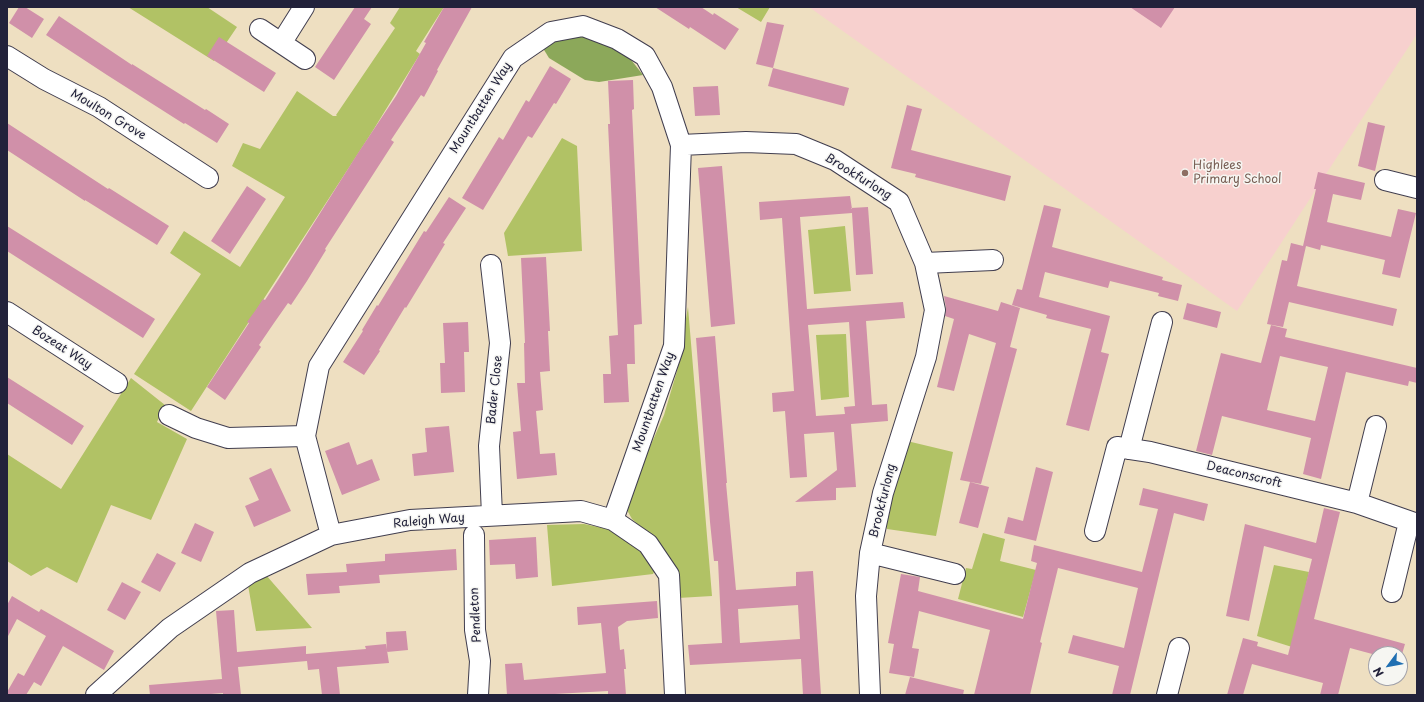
<!DOCTYPE html>
<style>
body{margin:0}
#map{position:relative;width:1424px;height:702px;overflow:hidden;background:#eedfc1;font-family:"Playpen Sans",sans-serif}
canvas{display:block}
.frame{position:absolute;inset:0;border:8px solid #22223b;pointer-events:none}
.north{position:absolute;left:1368px;top:646px;width:40px;height:40px;box-sizing:border-box;background:#f6f6f2;border:1px solid #a1a1a9;border-radius:50%;rotate:238deg;font-size:11px;font-weight:700;line-height:16px;text-align:center;color:#22223b}
.north::after{content:'';display:block;margin:auto;width:14px;height:18px;background:#1f6fb2;clip-path:polygon(50% 0,100% 100%,50% 72%,0 100%)}
</style>
<div id="map">
<canvas width="1424" height="702"></canvas>
<div class="frame"></div>
<div class="north">N</div>
</div>
<script>
const g = document.querySelector('canvas').getContext('2d');
g.lineJoin = 'round';
function fillPath(path, color) { g.fillStyle = color; g.fill(path, 'evenodd'); }
const toPath = rows => new Path2D(rows.map(r => 'M' + r).join(''));
function trace(path, color, width, dash) { g.strokeStyle = color; g.lineWidth = width; g.lineCap = dash ? 'butt' : 'round'; g.setLineDash(dash || []); g.stroke(path); }
function drawText(font, color, halo, rows, align = 'center') {
  g.font = font + ' "Playpen Sans",sans-serif'; g.lineWidth = 3; g.setLineDash([]); g.textBaseline = 'middle'; g.strokeStyle = halo; g.fillStyle = color; for (const [text, x, y, turn = 0] of rows) {
    g.save(); g.translate(x, y); g.rotate((+turn || 0) * Math.PI / 180); g.textAlign = isNaN(turn) ? turn : align; if (halo) g.strokeText(text, 0, 0); g.fillText(text, 0, 0); g.restore();
  }
}
const built = toPath([
 [809,7,1417,7,1417,34,1237,311]
]);
const green = toPath([
 [128,7,207,7,237,27,214,61],
 [400,7,444,7,416,51,420,54,372,132,191,411,134,374,201,274,170,253,184,231,240,267,285,197,232,166,243,143,260,149,297,91,333,116,337,116,336,115,395,28,390,23],
 [736,7,770,7,761,22],
 [562,138,577,146,582,251,508,256,504,233],
 [845,226,851,291,814,294,808,230],
 [688,307,712,596,678,598,651,537,632,519,627,510,627,499,664,415,677,371],
 [846,334,849,397,821,400,816,335],
 [131,378,165,405,157,422,187,439,151,520,111,505,77,583,47,567,31,576,7,561,7,454,61,489],
 [907,441,953,452,936,536,887,529,884,512],
 [584,524,612,530,635,544,655,570,653,574,552,586,547,525],
 [983,533,1005,539,1000,561,1036,570,1023,617,958,599,966,568,972,569],
 [1274,565,1309,572,1292,647,1257,636],
 [266,575,312,628,256,631,248,585]
]);
const forest = toPath([
 [577,33,618,48,632,61,643,75,599,82,585,80,549,58,541,45]
]);
const building = toPath([
 [19,7,25,7,44,19,32,38,9,23],
 [355,7,372,7,364,19,371,24,334,80,315,67],
 [444,7,472,7,437,70,438,71,424,97,421,95,391,140,394,142,325,249,326,250,307,281,291,305,288,303,274,323,259,345,261,347,225,400,207,387,249,323,247,322,255,311,263,299,265,300,278,280,358,153,396,96,426,43,424,42],
 [655,7,701,7,713,15,714,13,739,29,725,50,690,27,689,29],
 [1130,7,1175,7,1161,28],
 [59,16,132,65,132,64,205,110,206,109,229,124,217,143,185,123,184,124,107,75,46,35],
 [767,22,784,25,773,68,756,64],
 [219,37,276,73,264,92,207,56],
 [550,66,571,79,556,104,554,103,532,138,528,136,483,210,462,198,499,137,503,140,526,100,529,102],
 [773,68,849,88,844,106,768,86],
 [633,80,634,109,632,110,642,324,634,325,635,364,627,364,629,402,604,403,603,374,611,374,609,336,618,335,610,166,608,124,610,124,608,81],
 [718,86,720,115,695,116,693,87],
 [907,105,922,109,911,150,1011,176,1005,201,915,177,916,174,891,168],
 [1368,122,1385,126,1375,171,1358,166],
 [7,123,108,189,109,188,169,226,157,245,85,200,85,201,7,150],
 [722,166,735,324,711,327,698,168],
 [1318,172,1365,183,1361,200,1333,194,1327,222,1391,237,1398,209,1416,213,1400,278,1382,274,1385,260,1321,245,1320,250,1306,246,1297,286,1397,309,1393,326,1289,302,1283,327,1267,324,1282,260,1287,261,1291,243,1303,246,1316,189,1314,189],
 [247,186,266,199,230,254,211,241],
 [850,196,852,209,851,208,868,207,873,274,856,275,852,213,800,217,807,309,903,302,905,318,866,321,872,405,887,404,888,421,851,424,856,487,836,488,836,500,795,502,837,470,834,432,804,434,807,477,790,478,785,411,773,412,772,393,794,391,782,218,760,220,759,202],
 [849,322,855,406,844,407,845,414,816,416,808,325],
 [449,197,466,208,443,243,445,244,406,308,405,307,379,350,380,351,364,375,343,362,363,331,362,330,377,305,378,306,424,231,426,232],
 [1044,205,1061,209,1052,247,1163,277,1162,280,1182,285,1178,301,1158,296,1159,293,1110,281,1108,288,1045,272,1039,297,1110,316,1101,352,1109,354,1089,431,1066,425,1091,329,1046,318,1047,315,1012,305,1017,289,1022,290],
 [7,226,155,319,143,338,7,251],
 [546,257,550,331,548,331,550,371,540,372,543,410,536,411,540,454,555,453,557,475,517,479,513,432,521,431,517,383,525,383,524,343,525,343,521,258],
 [944,296,998,311,1001,302,1020,308,1010,347,1017,349,981,484,960,480,996,343,969,334,954,391,937,387,954,319,945,316,946,308],
 [1187,303,1221,312,1217,328,1183,319],
 [468,322,469,352,464,352,465,392,441,393,440,363,445,363,443,323],
 [1271,325,1287,329,1285,337,1417,368,1417,383,1409,381,1408,386,1346,372,1321,479,1303,474,1311,438,1222,416,1212,455,1196,451,1221,353,1261,363],
 [1280,356,1328,367,1315,421,1267,410],
 [715,336,727,483,726,483,736,590,796,586,796,572,813,571,821,695,803,695,801,659,690,665,688,645,722,643,718,561,714,561,710,522,696,338],
 [798,605,800,639,740,643,738,609],
 [7,377,84,426,72,445,7,403],
 [449,426,454,472,414,476,412,454,427,452,425,428],
 [349,442,357,465,372,459,380,480,342,495,325,451],
 [1036,467,1053,472,1036,541,1004,533,1008,517,1023,521],
 [271,468,291,511,254,527,245,506,259,500,249,478],
 [970,482,989,487,978,528,959,523],
 [1143,488,1208,504,1204,521,1174,513,1130,695,1112,695,1119,666,1068,653,1073,635,1124,648,1138,588,1058,568,1040,642,1042,643,1030,695,974,695,990,630,919,611,912,648,919,649,914,677,889,673,894,644,888,643,901,574,920,577,918,591,1023,619,1037,563,1031,561,1034,545,1142,572,1158,509,1139,505],
 [1324,508,1340,512,1314,619,1405,644,1400,661,1400,654,1376,655,1350,648,1338,695,1320,695,1323,683,1252,664,1243,695,1227,695,1243,638,1258,642,1257,646,1288,655,1312,559,1264,546,1249,621,1226,616,1245,524,1316,543],
 [195,523,214,532,201,562,181,553],
 [536,537,538,577,516,579,515,564,490,565,489,540],
 [456,549,457,570,379,575,380,583,339,586,340,593,308,595,306,574,347,572,346,564,385,561,385,554],
 [157,553,176,563,160,592,141,582],
 [122,582,141,592,125,620,107,610],
 [12,596,39,612,41,609,114,651,104,670,63,646,41,686,34,682,26,695,7,695,7,692,18,673,24,676,46,636,17,619,7,638,7,605],
 [657,601,658,618,627,621,618,627,620,650,624,649,626,669,624,669,626,695,608,695,608,691,537,695,507,695,505,664,522,663,524,680,606,673,601,623,578,625,577,607],
 [234,610,237,652,306,646,306,654,366,649,365,646,386,644,389,663,337,667,340,695,322,695,319,669,308,670,307,661,238,667,241,695,223,695,223,693,199,695,150,695,149,685,222,679,216,611],
 [406,631,408,650,387,652,386,632],
 [910,677,964,690,963,695,905,695]
]);
const street = toPath([
 [260,29,305,59],
 [282,42,304,7],
 [7,56,44,79,99,107,208,178],
 [681,145,746,142,796,144,835,160,899,202,925,263,935,310,926,357,883,493,870,553,866,596,870,695],
 [1385,180,1417,188],
 [925,263,993,260],
 [491,265,500,343,489,446,492,515],
 [7,312,117,383],
 [169,415,196,428,228,438,305,436],
 [1376,426,1357,503,1417,524],
 [1129,449,1162,322],
 [1095,531,1117,447,1150,452,1357,503],
 [331,535,305,436,319,366,513,58,551,32,583,26,617,39,645,56,662,87,681,145,674,346,613,520],
 [474,535,475,630,480,661,478,695],
 [870,553,955,574],
 [1392,592,1409,522],
 [96,695,170,628,250,573,331,535,410,520,581,511,613,520,648,544,669,575,675,695],
 [1167,695,1179,648]
]);
const markers = [
 [1185,173,4,"#8d6e63"]
];
const streetNames = [
 ["Mountbatten Way",481,108,-58],
 ["Moulton Grove",108,115,31],
 ["Brookfurlong",858,177,32],
 ["Bozeat Way",62,348,33],
 ["Bader Close",495,390,-84],
 ["Mountbatten Way",654,402,-71],
 ["Deaconscroft",1244,475,14],
 ["Brookfurlong",883,501,-76],
 ["Raleigh Way",429,521,-5],
 ["Pendleton",476,615,-93]
];
const educationNames = [
 ["Highlees",1193,166],
 ["Primary School",1193,180]
];
fillPath(built, '#f7d0ce');
fillPath(green, '#b1c265');
fillPath(forest, '#8ca85a');
fillPath(building, '#d090a9');
trace(street, '#413e4f', 22);
trace(street, '#fff', 20);
for (const [x, y, r, color] of markers) { const dot = new Path2D(); dot.arc(x, y, r, 0, 2 * Math.PI); g.fillStyle = color; g.fill(dot); trace(dot, '#f6f6f2', 1.5); }
drawText('12px', '#22223b', '#f6f6f2', streetNames);
drawText('12px', '#785e54', '#f6f6f2', educationNames, 'left');
</script>
